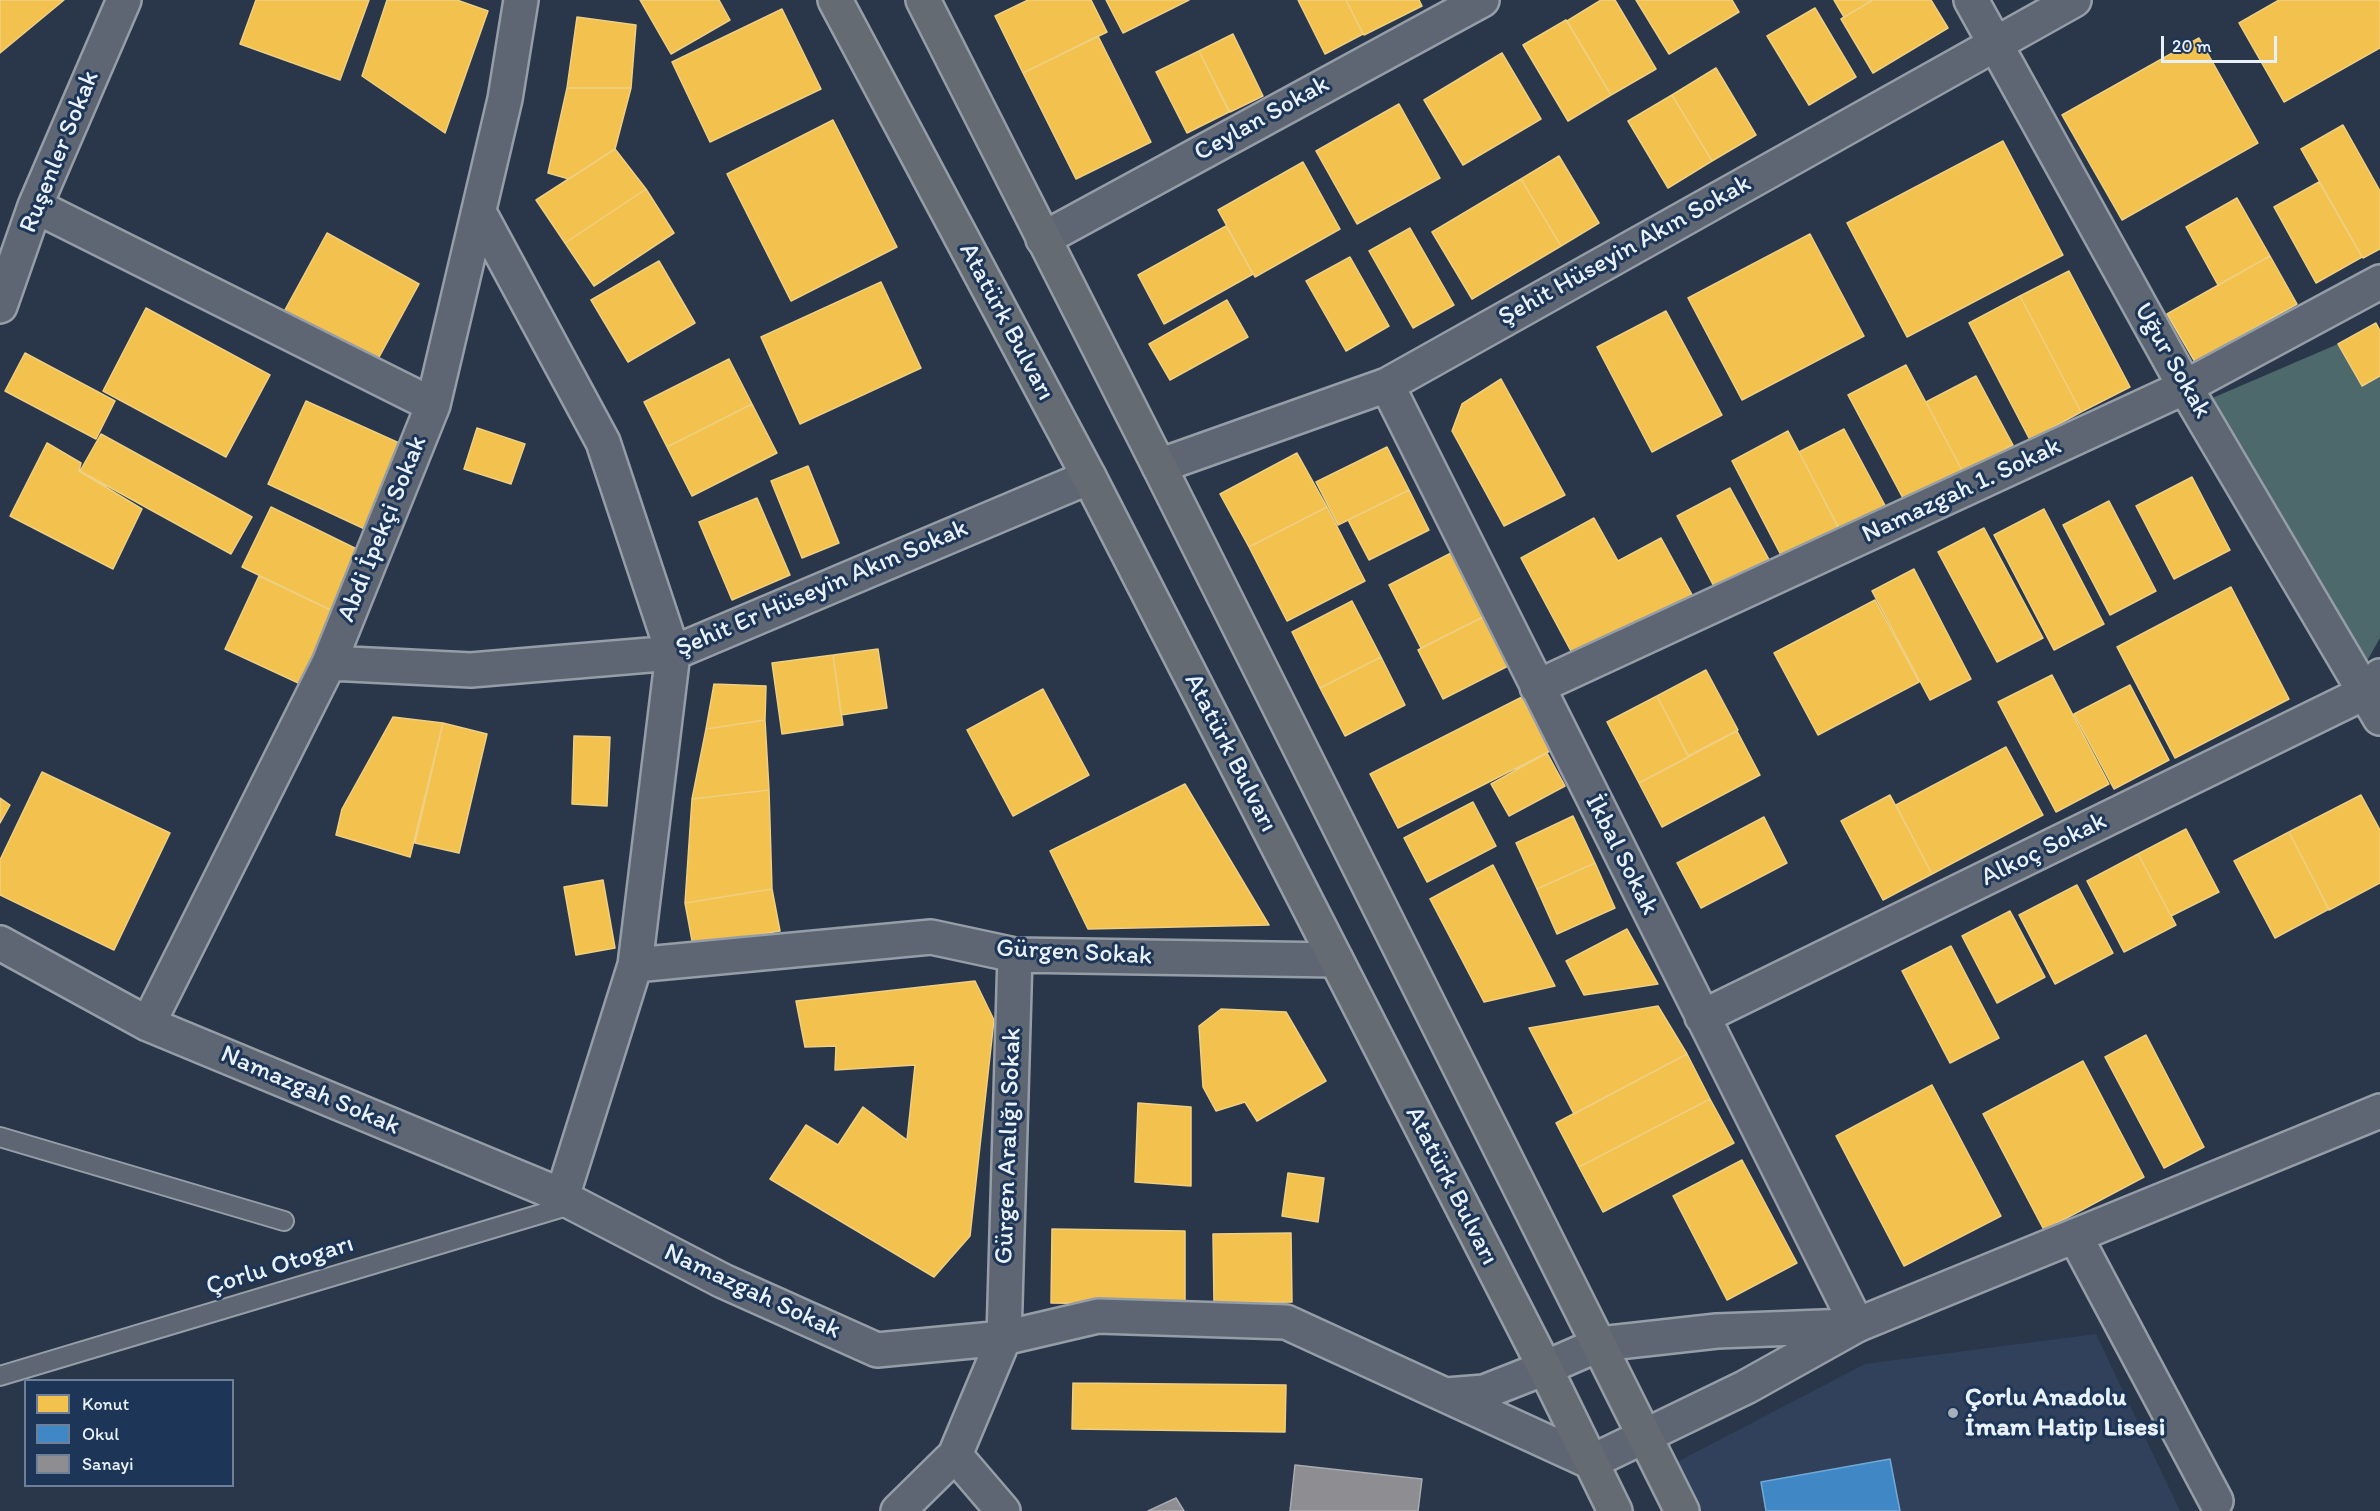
<!DOCTYPE html>
<meta charset="utf-8">
<style>
body{margin:0}
#map{position:relative;width:2380px;height:1511px;overflow:hidden;background:#2a374a;font-family:Itim,sans-serif}
canvas{display:block}
.legend{position:absolute;left:24px;top:1379px;width:210px;height:108px;box-sizing:border-box;background:#1d3557;border:2px solid #6e8097;margin:0;padding:8px 10px;list-style:none;font-size:18px;color:#e8f1f8}
.legend li{display:flex;align-items:center;gap:12px;height:30px}
.legend b{width:30px;border:2px solid #6e8097}
.scale{position:absolute;left:2161px;top:36px;width:116px;height:27px;box-sizing:border-box;border:3px solid #e8f1f8;border-top:0;padding-left:8px;font-size:18px;line-height:21px;white-space:nowrap;color:#e8f1f8;-webkit-text-stroke:4px #1d3557;paint-order:stroke}
</style>
<div id="map">
<canvas width="2380" height="1511"></canvas>
<ul class="legend">
<li><b style="height:16px;background:#f2c14e"></b>Konut</li>
<li><b style="height:16px;background:#3f88c5"></b>Okul</li>
<li><b style="height:16px;background:#8d8d92"></b>Sanayi</li>
</ul>
<div class="scale">20 m</div>
</div>
<script>
const g = document.querySelector('canvas').getContext('2d');
g.lineJoin = 'round';
function fillPath(path, color) { g.fillStyle = color; g.fill(path, 'evenodd'); }
const toPath = rows => new Path2D(rows.map(r => 'M' + r).join(''));
function trace(path, color, width, dash) { g.strokeStyle = color; g.lineWidth = width; g.lineCap = dash ? 'butt' : 'round'; g.setLineDash(dash || []); g.stroke(path); }
function drawText(font, color, halo, rows, align = 'center') {
  g.font = font + ' Itim,sans-serif'; g.lineWidth = 6; g.setLineDash([]); g.textBaseline = 'middle'; g.strokeStyle = halo; g.fillStyle = color; for (const [text, x, y, turn = 0] of rows) {
    g.save(); g.translate(x, y); g.rotate((+turn || 0) * Math.PI / 180); g.textAlign = isNaN(turn) ? turn : align; if (halo) g.strokeText(text, 0, 0); g.fillText(text, 0, 0); g.restore();
  }
}
const built = toPath([
 [2096,1334,2180,1511,1699,1511,1677,1462,1865,1364]
]);
const green = toPath([
 [2338,344,2362,386,2380,376,2380,638,2367,661,2210,399]
]);
const homes = toPath([
 [0,0,64,0,0,53,0,0],
 [256,0,369,0,340,80,240,44,256,0],
 [387,0,457,0,488,11,445,133,362,76,387,0],
 [640,0,719,0,730,20,671,54,640,0],
 [1028,0,1091,0,1107,32,1023,73,995,16,1028,0],
 [1106,0,1189,0,1123,33,1106,0],
 [1298,0,1346,0,1363,34,1325,54,1298,0],
 [1346,0,1419,0,1422,6,1364,35,1346,0],
 [1601,0,1615,0,1656,69,1611,95,1567,21,1601,0],
 [1636,0,1732,0,1739,12,1669,54,1636,0],
 [1834,0,1873,0,1844,17,1834,0],
 [1873,0,1931,0,1948,28,1873,73,1841,19,1873,0],
 [2279,0,2380,0,2380,48,2284,102,2239,23,2279,0],
 [1815,8,1856,77,1809,105,1767,36,1815,8],
 [782,9,821,89,710,142,672,62,782,9],
 [577,17,636,25,631,88,567,88,577,17],
 [1566,20,1611,95,1568,121,1523,45,1566,20],
 [1233,34,1263,96,1230,112,1199,51,1233,34],
 [1098,36,1151,142,1076,179,1023,73,1098,36],
 [2199,38,2258,143,2122,220,2062,115,2199,38],
 [1199,51,1229,112,1187,133,1156,72,1199,51],
 [1502,53,1541,119,1463,165,1424,100,1502,53],
 [1716,68,1756,135,1712,161,1672,95,1716,68],
 [567,88,631,88,615,149,569,179,548,173,567,88],
 [1672,95,1712,161,1668,188,1628,121,1672,95],
 [1399,104,1440,178,1357,224,1316,151,1399,104],
 [833,120,897,247,791,301,727,174,833,120],
 [2343,125,2380,191,2380,249,2363,258,2301,149,2343,125],
 [2003,141,2063,255,1907,337,1847,223,2003,141],
 [615,149,646,189,565,243,536,200,615,149],
 [1559,156,1599,223,1561,246,1521,179,1559,156],
 [1303,162,1340,229,1255,277,1218,210,1303,162],
 [1521,179,1561,246,1472,299,1432,232,1521,179],
 [2319,182,2362,257,2316,283,2274,207,2319,182],
 [646,189,674,233,594,286,565,243,646,189],
 [2237,198,2270,256,2218,285,2186,227,2237,198],
 [1226,226,1253,274,1164,324,1138,275,1226,226],
 [1410,228,1454,305,1413,328,1369,251,1410,228],
 [327,233,419,284,372,370,280,319,327,233],
 [1810,234,1864,336,1742,400,1688,298,1810,234],
 [2270,256,2297,304,2195,362,2167,314,2270,256],
 [1350,257,1389,326,1346,351,1306,281,1350,257],
 [659,261,695,323,628,362,591,300,659,261],
 [2069,271,2130,387,2081,412,2020,296,2069,271],
 [881,282,921,368,800,424,761,337,881,282],
 [2020,296,2081,412,2030,440,1969,323,2020,296],
 [1227,300,1248,337,1170,380,1149,344,1227,300],
 [146,308,270,375,226,457,103,391,146,308],
 [1666,311,1722,415,1652,452,1597,347,1666,311],
 [2376,323,2380,331,2380,376,2362,386,2338,344,2376,323],
 [25,353,115,401,96,439,5,391,25,353],
 [729,359,752,404,667,447,644,402,729,359],
 [1906,365,1963,472,1905,502,1848,395,1906,365],
 [1976,376,2013,445,1963,472,1926,402,1976,376],
 [1501,379,1565,495,1504,526,1452,431,1462,404,1501,379],
 [306,401,408,447,369,531,268,484,306,401],
 [752,404,777,453,692,496,667,447,752,404],
 [477,428,525,444,511,484,464,469,477,428],
 [1844,429,1888,511,1842,535,1799,452,1844,429],
 [1788,431,1840,530,1783,559,1732,461,1788,431],
 [101,434,252,517,231,554,80,471,101,434],
 [47,443,81,463,79,471,142,509,113,569,10,516,47,443],
 [1387,447,1409,490,1338,525,1316,482,1387,447],
 [1297,453,1327,507,1249,547,1220,494,1297,453],
 [808,466,839,543,802,558,771,481,808,466],
 [2192,477,2230,550,2174,579,2136,506,2192,477],
 [1730,488,1772,565,1718,594,1677,516,1730,488],
 [1409,490,1429,530,1369,560,1348,520,1409,490],
 [757,498,790,575,732,600,699,522,757,498],
 [2109,501,2156,591,2110,615,2063,525,2109,501],
 [271,507,369,555,341,615,242,567,271,507],
 [1327,507,1365,581,1287,621,1249,547,1327,507],
 [2044,509,2104,624,2054,650,1994,535,2044,509],
 [1594,518,1618,561,1661,538,1696,602,1579,666,1521,558,1594,518],
 [1984,528,2043,638,1997,662,1938,552,1984,528],
 [1455,551,1487,615,1421,648,1389,585,1455,551],
 [1914,569,1971,679,1930,700,1872,591,1914,569],
 [259,576,341,615,307,687,225,649,259,576],
 [2231,587,2289,699,2175,758,2117,647,2231,587],
 [1875,600,1919,682,1818,735,1774,653,1875,600],
 [1352,601,1381,657,1320,688,1292,632,1352,601],
 [1487,615,1512,664,1443,699,1418,650,1487,615],
 [878,649,887,708,841,715,833,655,878,649],
 [833,655,843,725,782,734,772,663,833,655],
 [1381,657,1405,705,1345,736,1320,688,1381,657],
 [1706,670,1738,730,1688,756,1657,696,1706,670],
 [2052,675,2109,784,2056,812,1998,702,2052,675],
 [714,684,766,686,765,720,706,729,714,684],
 [2130,685,2169,760,2114,789,2074,714,2130,685],
 [1043,689,1089,775,1013,816,967,730,1043,689],
 [1657,696,1689,757,1639,783,1607,722,1657,696],
 [1522,697,1550,751,1398,828,1370,774,1522,697],
 [393,717,443,723,410,857,336,835,342,809,393,717],
 [765,720,769,790,692,799,706,729,765,720],
 [443,723,487,734,459,853,415,843,443,723],
 [1737,731,1760,775,1662,827,1639,783,1737,731],
 [574,736,610,737,607,806,572,804,574,736],
 [2006,747,2043,815,1932,874,1896,805,2006,747],
 [1547,753,1565,786,1509,816,1491,784,1547,753],
 [42,772,170,833,114,950,0,895,0,860,42,772],
 [1185,784,1269,925,1088,929,1050,851,1185,784],
 [769,790,772,889,685,903,692,799,769,790],
 [1890,795,1932,874,1883,900,1841,821,1890,795],
 [2361,795,2380,830,2380,883,2329,910,2289,832,2361,795],
 [0,798,10,805,0,823,0,798],
 [1473,802,1496,846,1427,882,1404,838,1473,802],
 [1573,816,1595,863,1537,889,1516,843,1573,816],
 [1764,817,1787,863,1701,908,1677,863,1764,817],
 [2186,829,2219,892,2171,916,2138,854,2186,829],
 [2289,832,2329,909,2275,938,2234,861,2289,832],
 [2138,854,2176,925,2124,952,2087,881,2138,854],
 [1595,863,1615,908,1557,934,1537,889,1595,863],
 [1493,865,1555,986,1484,1002,1430,899,1493,865],
 [603,880,615,948,576,955,564,887,603,880],
 [2077,885,2113,953,2055,984,2019,915,2077,885],
 [772,889,780,931,693,946,685,903,772,889],
 [2010,911,2045,977,1997,1003,1962,936,2010,911],
 [1627,929,1658,984,1584,995,1566,961,1627,929],
 [1951,946,1999,1038,1950,1063,1902,971,1951,946],
 [975,981,994,1020,970,1236,934,1277,770,1179,806,1125,838,1145,863,1107,907,1140,915,1065,835,1070,836,1046,805,1047,796,1001,975,981],
 [1658,1006,1687,1054,1574,1114,1529,1028,1658,1006],
 [1221,1009,1286,1012,1326,1081,1257,1121,1245,1102,1216,1111,1203,1087,1199,1026,1221,1009],
 [2146,1035,2204,1147,2164,1168,2105,1057,2146,1035],
 [1687,1054,1710,1099,1579,1167,1556,1123,1687,1054],
 [2083,1061,2144,1177,2044,1230,1983,1114,2083,1061],
 [1932,1085,2001,1216,1904,1266,1836,1136,1932,1085],
 [1710,1099,1734,1143,1603,1212,1579,1167,1710,1099],
 [1138,1103,1191,1107,1191,1186,1135,1182,1138,1103],
 [1742,1160,1797,1263,1727,1300,1673,1196,1742,1160],
 [1288,1173,1324,1178,1318,1222,1282,1216,1288,1173],
 [1052,1229,1185,1231,1185,1305,1051,1303,1052,1229],
 [1291,1233,1292,1302,1214,1303,1213,1234,1291,1233],
 [1073,1383,1286,1385,1285,1432,1072,1429,1073,1383]
]);
const schools = toPath([
 [1890,1459,1900,1511,1766,1511,1761,1482,1890,1459]
]);
const industry = toPath([
 [1295,1465,1422,1479,1418,1511,1290,1511,1295,1465],
 [1176,1498,1184,1511,1148,1511,1176,1498]
]);
const service = toPath([
 [0,1137,284,1221],
 [0,1376,574,1204]
]);
const minor = toPath([
 [1971,0,2185,387,2380,718],
 [35,206,433,405],
 [479,212,603,442,673,653,635,965,562,1197],
 [1043,239,1482,0],
 [0,306,35,206,124,0],
 [1387,385,1857,1325],
 [1159,466,1387,385,2074,0],
 [329,663,471,670,673,653,1089,477],
 [1537,687,2185,387,2380,282],
 [0,943,148,1024,546,1189,723,1281,877,1350,1004,1338,1098,1316,1286,1322,1591,1462],
 [635,965,931,937,1015,955,1336,960],
 [1702,1017,2366,692,2380,676],
 [148,1024,329,663,433,405,505,99,521,0],
 [2075,1236,2216,1501],
 [1446,1395,1484,1392,1545,1368],
 [955,1455,1003,1511],
 [898,1511,955,1455,1004,1338,1015,955]
]);
const tertiary = toPath([
 [1545,1368,1600,1344,1717,1331,1849,1326],
 [1591,1462,1746,1387,1857,1325,2380,1111]
]);
const primary = toPath([
 [835,0,1089,477,1545,1368,1615,1511],
 [923,0,1159,466,1682,1511]
]);
const markers = [
 [1953,1413,6,"#a6b0bb"]
];
const streetNames = [
 ["Ceylan Sokak",1262,119,-29],
 ["Ruşenler Sokak",60,152,-68],
 ["Şehit Hüseyin Akın Sokak",1625,251,-29],
 ["Atatürk Bulvarı",1006,322,62],
 ["Uğur Sokak",2172,361,60],
 ["Namazgah 1. Sokak",1962,491,-25],
 ["Abdi İpekçi Sokak",383,529,-68],
 ["Şehit Er Hüseyin Akın Sokak",822,589,-23],
 ["Atatürk Bulvarı",1230,753,63],
 ["Alkoç Sokak",2044,850,-26],
 ["İkbal Sokak",1621,855,63],
 ["Gürgen Sokak",1074,953,3],
 ["Namazgah Sokak",310,1091,23],
 ["Gürgen Aralığı Sokak",1009,1146,-88],
 ["Atatürk Bulvarı",1451,1186,63],
 ["Çorlu Otogarı",280,1266,-17],
 ["Namazgah Sokak",752,1292,25]
];
const poiNames = [
 ["Çorlu Anadolu",1965,1398],
 ["İmam Hatip Lisesi",1965,1428]
];
fillPath(built, '#31415b');
fillPath(green, '#4d696b');
fillPath(homes, '#f2c14e');
trace(homes, '#efcf81', 1.5);
fillPath(schools, '#3f88c5');
trace(schools, '#72a8d4', 1.5);
fillPath(industry, '#8d8d92');
trace(industry, '#a8abb1', 1.5);
trace(service, '#959da7', 22);
trace(minor, '#959da7', 38);
trace(tertiary, '#959da7', 38);
trace(primary, '#959da7', 38);
trace(service, '#5d6672', 18);
trace(minor, '#5d6672', 33);
trace(tertiary, '#5d6672', 33);
trace(primary, '#646b72', 33);
for (const [x, y, r, color] of markers) { const dot = new Path2D(); dot.arc(x, y, r, 0, 2 * Math.PI); g.fillStyle = color; g.fill(dot); trace(dot, '#1d3557', 2); }
drawText('26px', '#e8f1f8', '#1d3557', streetNames);
drawText('bold 26px', '#e8f1f8', '#1d3557', poiNames, 'left');
</script>
